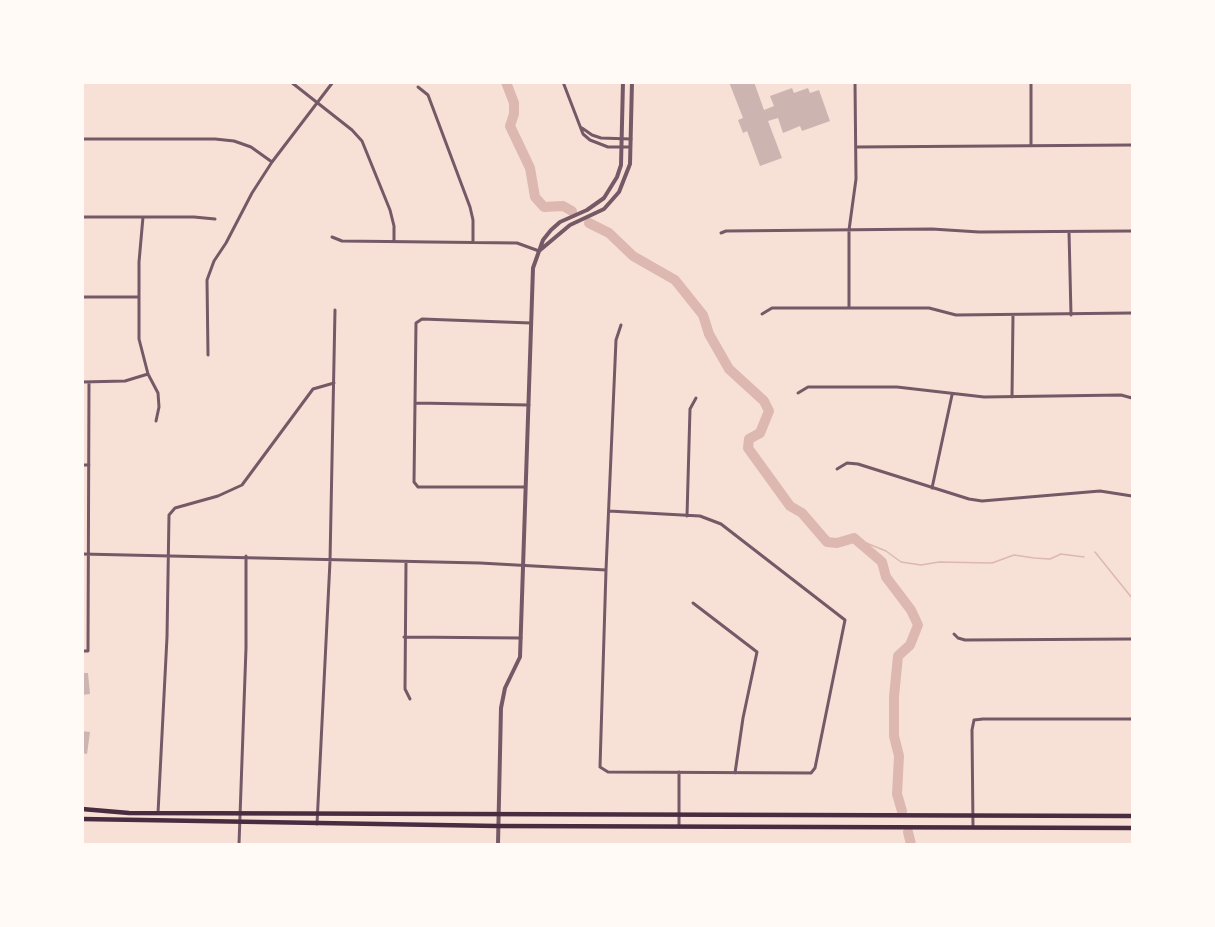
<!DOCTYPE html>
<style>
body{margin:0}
#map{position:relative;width:1215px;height:927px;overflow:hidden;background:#f7e1d7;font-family:"Varela Round",sans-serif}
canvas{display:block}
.frame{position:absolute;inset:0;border:84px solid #fffaf5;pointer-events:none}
</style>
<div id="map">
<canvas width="1215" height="927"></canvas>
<div class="frame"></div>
</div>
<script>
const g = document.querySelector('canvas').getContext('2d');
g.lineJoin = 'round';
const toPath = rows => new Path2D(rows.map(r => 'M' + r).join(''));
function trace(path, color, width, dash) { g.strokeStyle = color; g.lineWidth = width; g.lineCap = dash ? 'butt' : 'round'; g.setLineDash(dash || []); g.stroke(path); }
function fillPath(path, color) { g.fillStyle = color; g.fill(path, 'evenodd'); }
const stream = toPath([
 [854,538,886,551,901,562,921,565,939,562,992,563,1014,555,1034,558,1050,559,1061,554,1084,557],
 [1095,552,1132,598]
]);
const river = toPath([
 [506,82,514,103,514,114,510,126,530,168,535,197,544,207,563,206,572,211],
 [589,223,609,233,633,256,675,280,703,315,709,334,729,369,764,401,769,411,760,433,749,439,748,448,790,506,802,513,827,542,837,543,854,538,882,562,886,577,911,610,918,625,910,645,898,656,894,697,894,736,899,756,897,794,902,811],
 [908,832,911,844]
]);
const building = toPath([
 [729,82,754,82,764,110,774,106,770,96,792,88,794,93,808,88,810,93,819,90,830,121,802,131,800,126,783,133,778,118,768,121,782,158,760,166,747,131,743,133,738,120,743,118],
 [82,673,88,673,90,694,82,695],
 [82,731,90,732,87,754,82,753]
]);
const minor = toPath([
 [291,82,352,130,362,141,390,210,394,226,394,241],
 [563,82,583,134,590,140,608,147,630,147],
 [1031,82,1031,145],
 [418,87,428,95,470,207,473,220,473,242],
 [582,128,592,135,601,138,631,139],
 [82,139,215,139,234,141,251,147,272,162],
 [856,147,1132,145],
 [82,217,194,217,215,219],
 [143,217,139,262,139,339,148,374,158,393,159,407,156,421],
 [1069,232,1071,315],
 [721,233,726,231,932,229,979,232,1132,231],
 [332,237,342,241,517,243,539,251],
 [82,297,139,297],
 [849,308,849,230,856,179,855,82],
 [762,314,772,308,929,308,956,315,1132,313],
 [208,355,207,280,214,261,226,243,252,193,272,162,333,82],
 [82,382,125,381,148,374],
 [798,393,808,387,897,387,984,397,1121,395,1132,398],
 [1012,397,1013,315],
 [415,403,529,405],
 [82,465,89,465],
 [837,469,847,463,858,464,969,499,982,501,1100,491,1132,496],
 [525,487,418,487,414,482,416,323,422,319,531,323],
 [932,488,952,395],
 [609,511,700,516,721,524,845,620,815,768,811,773,608,772,600,767,606,570,616,340,621,325],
 [687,516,690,409,696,398],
 [82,554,480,563,606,570],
 [406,562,405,689,410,699],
 [693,603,757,652,743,718,735,773],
 [954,634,958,638,965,640,1132,639],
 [404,637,521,638],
 [82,651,88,651,89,382],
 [679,772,679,827],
 [158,813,167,637,169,515,175,508,218,496,242,485,313,389,334,383],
 [317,824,330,561,335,310],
 [973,827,972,730,974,720,983,719,1132,719],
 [239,844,246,648,246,556]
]);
const tertiary = toPath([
 [539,251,570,225,604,209,619,192,630,164,632,82],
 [498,844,501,708,505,688,520,657,533,268,543,240,551,230,560,222,587,210,604,198,617,177,621,165,623,82]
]);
const secondary = toPath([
 [82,809,129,813,1132,816],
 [82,819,497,826,1132,828]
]);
trace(stream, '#dcb8b0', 1.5);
trace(river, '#dcb8b0', 10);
fillPath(building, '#ccb4b1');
trace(minor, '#755966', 3);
trace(tertiary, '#755966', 4);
trace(secondary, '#4a2c40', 4.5);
</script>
